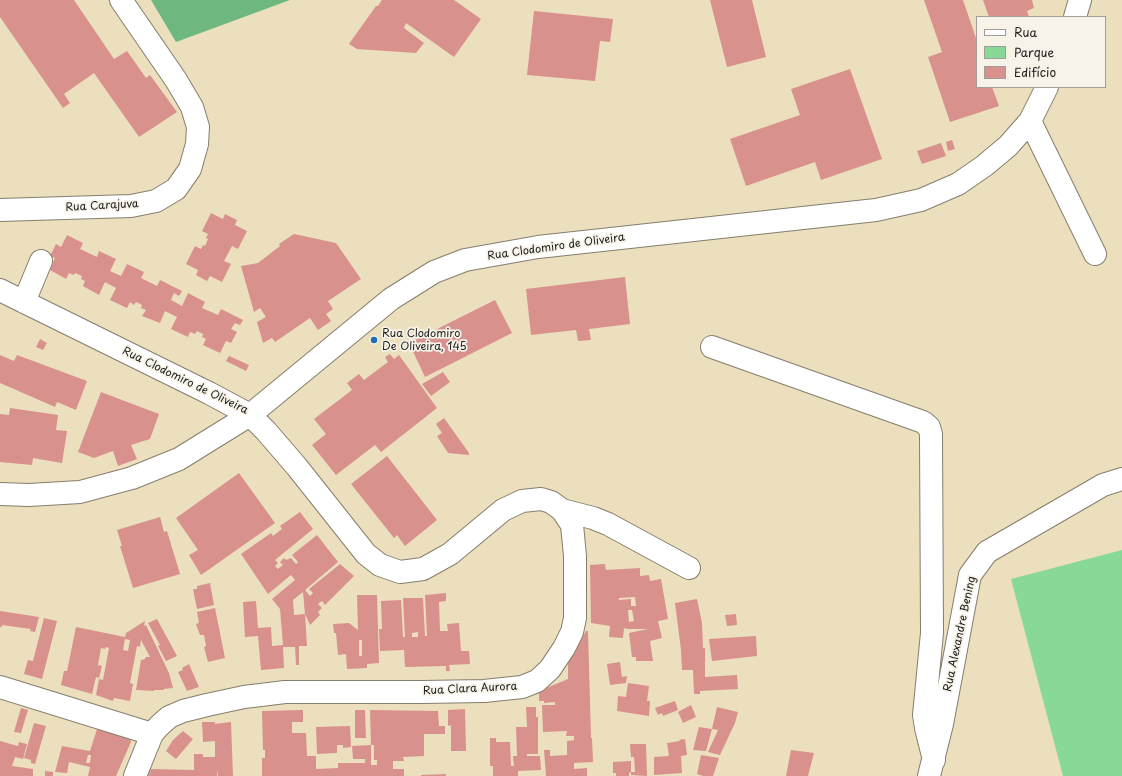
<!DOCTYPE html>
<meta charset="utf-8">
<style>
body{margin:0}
#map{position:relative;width:1122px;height:776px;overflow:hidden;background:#ecdfbe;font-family:"Playpen Sans",sans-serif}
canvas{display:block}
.legend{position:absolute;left:976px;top:16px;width:130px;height:72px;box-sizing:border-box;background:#f7f3e8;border:1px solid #9f9d96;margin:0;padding:5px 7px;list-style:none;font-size:12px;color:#1c1c1c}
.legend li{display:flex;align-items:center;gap:8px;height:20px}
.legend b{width:20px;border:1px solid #9f9d96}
</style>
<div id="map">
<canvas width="1122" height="776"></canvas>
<ul class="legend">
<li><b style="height:5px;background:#fff"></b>Rua</li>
<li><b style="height:11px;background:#88d898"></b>Parque</li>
<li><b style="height:11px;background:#d8918d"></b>Edifício</li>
</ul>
</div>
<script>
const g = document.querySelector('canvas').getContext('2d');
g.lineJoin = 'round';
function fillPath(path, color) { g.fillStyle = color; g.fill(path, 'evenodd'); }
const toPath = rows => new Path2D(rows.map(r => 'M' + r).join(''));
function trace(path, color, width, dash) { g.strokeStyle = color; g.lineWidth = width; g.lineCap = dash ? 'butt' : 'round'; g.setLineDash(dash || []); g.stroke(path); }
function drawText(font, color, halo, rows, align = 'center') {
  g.font = font + ' "Playpen Sans",sans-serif'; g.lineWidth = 3.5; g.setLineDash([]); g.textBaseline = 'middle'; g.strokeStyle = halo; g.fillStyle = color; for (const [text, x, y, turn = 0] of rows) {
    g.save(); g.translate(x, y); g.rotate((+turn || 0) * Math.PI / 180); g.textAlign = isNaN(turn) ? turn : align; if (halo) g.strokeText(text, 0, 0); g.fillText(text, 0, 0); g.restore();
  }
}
const green = toPath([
 [1122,550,1122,776,1063,776,1011,579]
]);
const forest = toPath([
 [151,0,290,0,176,42]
]);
const building = toPath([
 [0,0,74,0,114,59,127,51,146,78,150,75,177,112,139,137,94,73,64,94,70,103,63,108,0,17],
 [382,0,454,0,481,19,454,57,406,23,404,28,424,43,416,53,357,49,349,44,376,6,378,6],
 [710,0,752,0,766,57,727,67],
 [924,0,963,0,977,41,977,87,992,87,999,106,950,122,928,57,942,52],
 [983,0,1032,0,1034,8,1027,11,1029,17,989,17],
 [534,11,613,19,610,42,600,41,595,81,527,75],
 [850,69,882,159,821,180,815,162,746,186,730,139,800,115,791,89],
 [952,140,955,149,948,151,946,142],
 [941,143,946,156,922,164,917,151],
 [211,213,223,219,225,214,237,220,235,225,247,231,238,249,232,246,224,261,231,264,222,282,210,276,207,281,196,275,198,270,186,264,195,246,201,249,203,245,205,246,208,239,206,238,208,234,202,231],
 [294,234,336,243,361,279,328,301,333,309,326,314,331,321,318,330,310,318,275,342,272,338,263,343,257,322,266,317,260,308,254,312,241,266,258,263,280,246,279,244],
 [67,235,83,243,80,249,97,257,99,251,116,259,110,271,121,276,127,264,144,272,141,278,157,286,160,280,182,291,179,296,174,293,171,300,182,306,188,293,205,302,202,308,218,315,221,309,243,320,240,325,235,323,231,329,237,332,231,343,226,341,220,353,203,345,206,339,202,337,203,334,197,331,195,334,190,332,188,337,171,329,177,317,165,311,160,323,142,316,146,310,141,308,142,305,136,302,134,305,130,302,127,308,110,300,116,288,105,282,99,295,83,286,85,281,81,279,82,276,75,273,74,275,69,273,66,279,50,270,55,258,50,256,56,244,61,247],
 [625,277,630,324,589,329,591,340,578,341,576,330,531,335,526,289],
 [495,300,512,333,425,377,409,343],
 [40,339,47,343,43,350,36,347],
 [390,354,394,359,399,355,437,408,381,452,375,445,336,475,312,445,326,434,314,419,352,390,347,383,359,374,364,380,388,362,385,357],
 [0,355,14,361,17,355,87,381,76,410,57,402,55,407,0,383],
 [229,356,249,365,246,371,226,361],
 [443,372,450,382,431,396,422,384],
 [101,392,159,414,150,439,131,445,137,459,118,466,113,451,94,458,78,452],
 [10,408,58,415,56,430,67,431,62,463,33,458,32,465,0,462,0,414,9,415],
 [444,418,469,453,469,455,448,453,437,436,442,433,436,424],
 [387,456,437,520,405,546,397,535,394,538,351,484],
 [239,473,275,523,201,575,189,555,198,550,176,518],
 [300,512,313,529,275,560,278,563,275,566,278,569,283,565,280,562,284,558,286,560,291,558,296,564,298,562,292,555,317,535,338,562,305,590,310,596,313,593,309,589,340,564,354,576,325,605,322,601,318,604,322,608,318,612,320,615,310,625,305,614,303,592,293,600,294,615,305,614,307,646,299,646,299,665,296,665,295,647,283,647,284,668,261,670,258,636,245,637,243,602,256,601,258,628,271,627,272,646,283,645,280,609,272,599,295,580,291,575,268,594,241,554,271,533,273,536,282,529,280,526],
 [160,517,164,532,167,531,180,574,133,588,120,546,122,546,117,530],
 [605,564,606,570,640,568,640,576,649,575,650,581,661,579,668,619,658,621,662,638,650,641,653,661,636,661,636,657,632,657,629,633,648,629,628,629,624,628,623,638,609,637,610,626,591,623,590,565],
 [635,597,636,606,631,606,631,599,619,600,619,598],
 [628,610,632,610,634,621,629,622],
 [210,583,214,605,197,609,193,589,197,589,197,586],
 [446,593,446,601,439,602,440,631,448,631,447,624,459,623,461,651,469,651,470,664,449,665,450,671,446,671,446,666,405,667,404,650,380,651,379,629,382,629,381,601,401,600,403,637,405,637,403,598,423,598,425,636,427,636,425,595],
 [418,632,418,637,412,637,412,633],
 [357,595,377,595,379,663,367,664,367,668,347,669,346,654,338,655,336,633,334,633,333,624,349,623,358,630],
 [359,640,362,640,362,656,359,656],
 [697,599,702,623,703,648,705,648,705,677,737,675,738,689,700,691,700,694,694,694,693,670,682,670,681,650,675,603],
 [215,608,225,658,208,662,204,647,206,646,204,635,200,635,196,624,199,623,197,612],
 [0,611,39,617,35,632,30,631,31,629,2,625,2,627,0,627],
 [736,614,737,625,727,626,725,615],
 [44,618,57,621,42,679,24,674,28,660,33,661],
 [157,619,177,656,166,661,158,646,160,645,148,623],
 [145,621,144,626,146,625,169,673,173,688,163,689,164,690,154,690,154,691,136,690,141,660,145,659,146,657,150,657,141,640,140,647,137,646,130,683,133,684,130,701,114,698,113,701,96,695,99,679,103,680,109,648,106,647,105,649,101,648,98,665,102,666,99,678,96,677,92,694,61,685,64,671,67,671,76,627,125,637,126,633],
 [125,639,130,640,128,651,123,650],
 [586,631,588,631,591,738,592,738,593,762,574,763,574,769,587,768,587,776,546,776,544,750,550,750,550,756,567,755,567,741,574,740,574,736,566,736,567,731,543,732,542,705,555,705,555,702,544,703,544,701,539,701,539,691,568,679,568,663],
 [756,636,757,656,712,661,709,639],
 [620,662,622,677,627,676,626,683,610,685,607,664],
 [189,664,199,687,187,691,178,672,183,670,182,668],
 [628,683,649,686,647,701,650,701,649,716,617,711,618,696,626,697],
 [675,701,678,710,663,716,662,713,658,715,655,708],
 [691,705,696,717,683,723,678,712],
 [526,707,536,707,536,717,538,717,538,754,527,754,527,756,540,756,541,770,518,771,518,776,493,776,493,766,490,766,490,738,496,738,496,742,510,742,511,766,514,766,513,756,517,756,516,727,527,727],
 [717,707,738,712,735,723,720,755,708,752,718,730,712,729],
 [21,708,28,710,21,733,14,732],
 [465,709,466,751,451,751,451,725,448,726,448,710],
 [303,710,303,722,292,722,292,733,306,733,307,756,316,756,316,769,338,768,338,763,365,763,365,759,353,759,352,746,371,745,370,710,438,711,439,726,445,726,445,734,424,734,424,756,403,757,404,761,393,761,393,769,404,769,404,776,262,776,262,758,265,758,265,750,263,750,262,711],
 [371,745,374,745,374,760,377,760,377,765,371,765],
 [355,710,365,710,366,738,355,738],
 [202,722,215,722,215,724,231,722,233,776,218,776,217,770,217,776,148,776,151,769,194,770,194,754,203,754,203,757,215,757,215,741,203,742],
 [34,723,46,726,35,764,31,763,31,760,24,758],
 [350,726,351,747,343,748,343,745,337,745,337,753,317,754,316,727],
 [699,727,712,729,706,751,693,750],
 [97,729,130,739,131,742,116,776,88,776,90,767,69,762,67,773,55,772,62,746,90,751],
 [88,755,91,755,90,763,86,763],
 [183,731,193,739,176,759,166,751,173,740],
 [685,739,687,755,681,756,682,773,654,775,654,757,669,756,667,743,680,741,679,740],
 [0,741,18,746,19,742,27,744,23,759,15,757,12,766,33,769,33,776,0,776],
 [630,744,646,744,647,776,631,775,631,772,629,773,629,776,616,776,616,773,613,773,613,762,631,761,631,772,635,772,634,757,631,757],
 [791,750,814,753,808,776,786,776],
 [701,755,719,758,713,776,703,776,697,774],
 [45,771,53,772,53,776,45,776],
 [446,774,446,776,421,776,421,775]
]);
const minor = toPath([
 [1075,17,1080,0],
 [1030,121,1095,254],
 [0,210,131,206,156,201,176,189,190,169,197,144,198,127,192,107,176,80,121,0],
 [0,290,209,393,250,415,266,431,297,467,366,554,380,565,400,572,423,569,450,554,503,510,522,501,541,499,551,502,562,510,572,525,575,556,575,618,572,632,564,648,550,669,537,681,522,687,484,691,422,692,285,692,244,697,207,705,183,711,169,717,159,726,152,734,135,776],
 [24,302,41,261],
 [712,347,923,422,929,427,931,434,932,633,924,715,926,728,934,760],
 [0,494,29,495,80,492,132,478,179,459,250,415,391,299,434,272,465,260,538,247,876,210,921,200,958,184,984,166,1008,146,1030,121,1047,87],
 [562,510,593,518,608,524,689,568],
 [0,687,152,734],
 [929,776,942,724,970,575,987,552,1103,485,1122,479]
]);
const markers = [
 [374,340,4,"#1f6fb2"]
];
const streetNames = [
 ["Rua Carajuva",102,206,-3],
 ["Rua Clodomiro de Oliveira",556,247,-8],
 ["Rua Clodomiro de Oliveira",185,381,26],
 ["Rua Alexandre Bening",960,634,-78],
 ["Rua Clara Aurora",470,689,-3]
];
const poiNames = [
 ["Rua Clodomiro",382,334],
 ["De Oliveira, 145",382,347]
];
fillPath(green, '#88d898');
fillPath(forest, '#6eb880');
fillPath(building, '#d8918d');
trace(minor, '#847e6d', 24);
trace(minor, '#fff', 22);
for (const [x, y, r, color] of markers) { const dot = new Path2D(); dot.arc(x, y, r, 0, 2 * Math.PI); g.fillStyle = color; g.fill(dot); trace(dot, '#f7f3e8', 1.5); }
drawText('11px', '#1c1c1c', '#f7f3e8', streetNames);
drawText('11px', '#1c1c1c', '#f7f3e8', poiNames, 'left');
</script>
